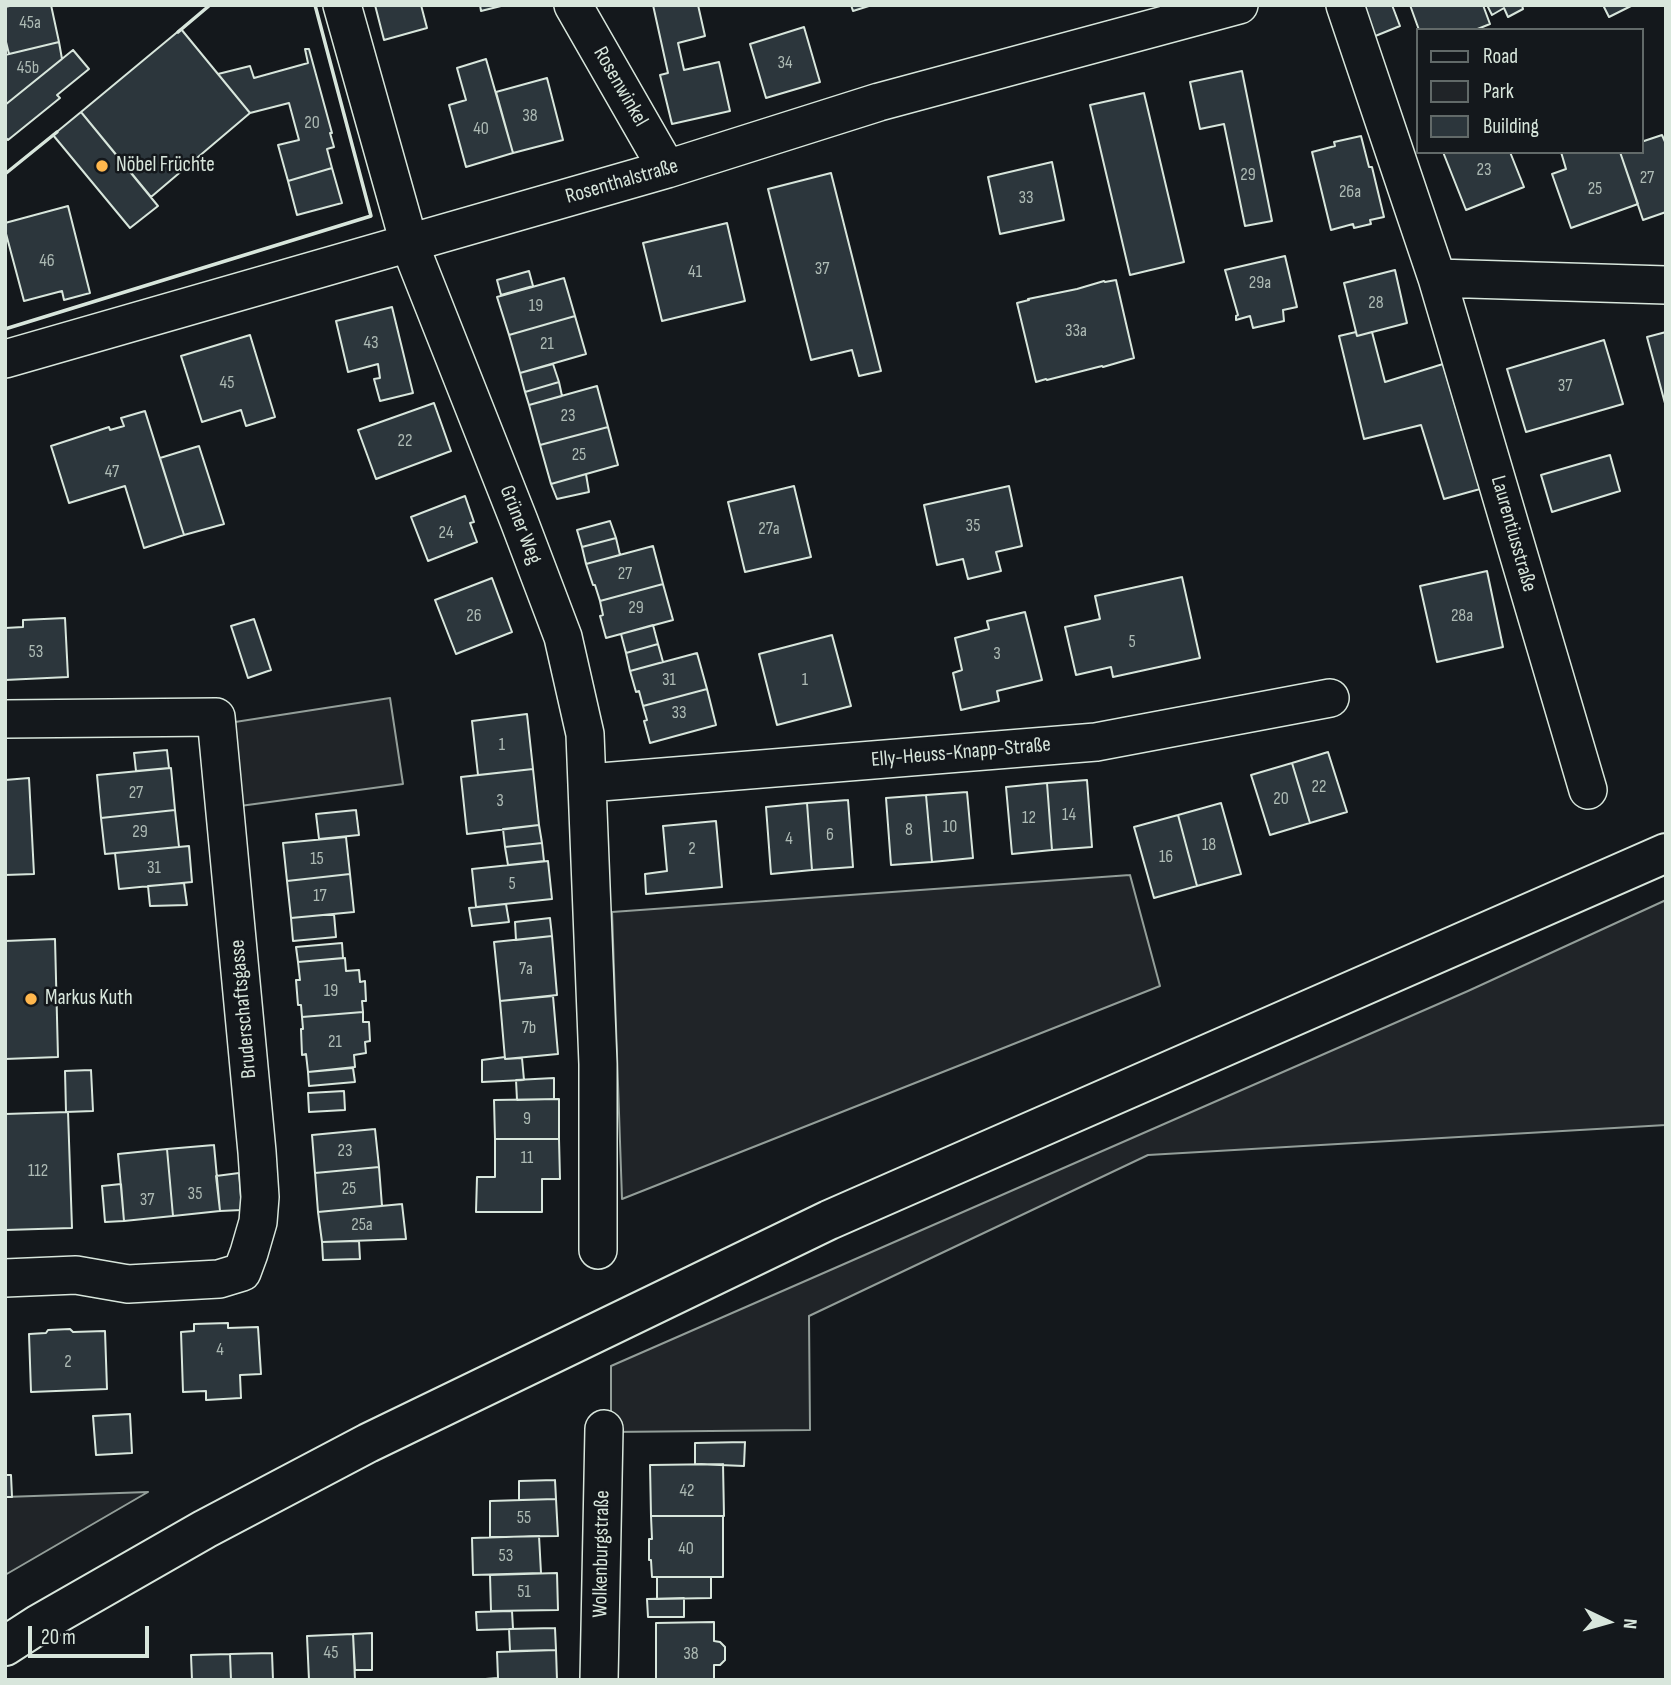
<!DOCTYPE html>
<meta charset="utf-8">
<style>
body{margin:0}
#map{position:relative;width:1671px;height:1685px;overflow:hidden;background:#14181c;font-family:"Sofia Sans Condensed",sans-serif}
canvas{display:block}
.frame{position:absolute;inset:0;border:7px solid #d8e6dc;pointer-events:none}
.legend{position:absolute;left:1416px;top:28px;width:228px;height:126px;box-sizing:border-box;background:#14181c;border:2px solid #626a69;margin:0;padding:9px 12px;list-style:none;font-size:21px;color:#d8e6dc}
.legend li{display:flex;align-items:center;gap:14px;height:35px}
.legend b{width:35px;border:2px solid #626a69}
.north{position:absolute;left:1573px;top:1587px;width:70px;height:70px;-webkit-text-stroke:5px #14181c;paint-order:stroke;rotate:95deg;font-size:19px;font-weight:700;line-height:28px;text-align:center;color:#d8e6dc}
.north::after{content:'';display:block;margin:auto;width:24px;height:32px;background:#d8e6dc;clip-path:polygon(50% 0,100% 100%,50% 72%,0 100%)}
.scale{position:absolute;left:28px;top:1626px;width:121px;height:32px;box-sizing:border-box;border:4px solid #d8e6dc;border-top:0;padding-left:9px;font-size:21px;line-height:24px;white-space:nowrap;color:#d8e6dc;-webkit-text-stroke:5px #14181c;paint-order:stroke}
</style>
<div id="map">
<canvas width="1671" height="1685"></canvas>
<div class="frame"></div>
<ul class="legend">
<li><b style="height:9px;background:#14181c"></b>Road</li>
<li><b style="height:19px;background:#202428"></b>Park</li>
<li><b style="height:19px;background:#2c363c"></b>Building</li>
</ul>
<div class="north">N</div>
<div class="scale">20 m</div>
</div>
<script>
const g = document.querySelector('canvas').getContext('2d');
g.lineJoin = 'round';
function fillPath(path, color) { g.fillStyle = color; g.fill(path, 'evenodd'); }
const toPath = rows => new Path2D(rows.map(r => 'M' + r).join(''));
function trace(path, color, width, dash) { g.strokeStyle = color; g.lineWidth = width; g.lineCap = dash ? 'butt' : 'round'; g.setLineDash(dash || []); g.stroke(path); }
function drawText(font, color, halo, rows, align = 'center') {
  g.font = font + ' "Sofia Sans Condensed",sans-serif'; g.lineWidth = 5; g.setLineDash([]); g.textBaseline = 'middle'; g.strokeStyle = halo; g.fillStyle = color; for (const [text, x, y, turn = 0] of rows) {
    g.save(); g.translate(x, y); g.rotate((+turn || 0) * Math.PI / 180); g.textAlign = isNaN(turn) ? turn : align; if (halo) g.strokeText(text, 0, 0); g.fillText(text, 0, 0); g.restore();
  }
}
const green = toPath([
 [390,698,403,784,240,806,235,722,390,698],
 [1130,875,1160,986,622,1199,612,912,1130,875],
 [1666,900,1666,1125,1148,1155,809,1316,810,1430,611,1432,611,1366,1468,991,1666,900],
 [148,1492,5,1575,5,1497,148,1492]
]);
const building = toPath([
 [14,5,51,5,59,42,9,54,5,38,5,7,14,5],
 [375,5,421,5,427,28,384,40,375,5],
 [480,5,505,5,481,11,480,5],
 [653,5,698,5,705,36,678,43,684,70,719,62,730,111,672,124,660,75,668,73,653,5],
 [851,5,872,5,853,11,851,5],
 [1349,5,1392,5,1400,26,1363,41,1349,5],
 [1410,5,1483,5,1490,24,1475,30,1419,30,1410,5],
 [1487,5,1522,5,1523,9,1508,17,1504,8,1492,15,1487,5],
 [1603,5,1633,5,1609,17,1603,5],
 [804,27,820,82,766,98,750,44,804,27],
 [181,29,250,113,151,197,81,112,181,29],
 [59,42,62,59,5,105,5,55,59,42],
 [305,49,309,49,332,133,330,133,334,147,327,149,332,168,288,181,278,145,299,140,289,103,250,113,218,74,250,66,254,78,308,63,305,49],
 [73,50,89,69,57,95,60,98,8,140,5,137,5,105,73,50],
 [486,59,513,153,466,167,449,105,466,100,457,68,486,59],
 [1242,71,1272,221,1245,226,1224,124,1200,129,1190,82,1242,71],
 [547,78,563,140,513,153,496,92,547,78],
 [1144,93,1184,262,1130,275,1090,105,1144,93],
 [81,112,158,206,130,228,53,135,81,112],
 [1662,135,1666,144,1666,212,1643,220,1620,152,1641,152,1641,142,1662,135],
 [1361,136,1369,167,1372,167,1384,217,1370,220,1371,224,1354,228,1353,224,1331,230,1312,152,1335,146,1334,142,1361,136],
 [1443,152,1510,152,1524,187,1466,210,1443,152],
 [1561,152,1620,152,1638,204,1571,228,1552,174,1566,169,1561,152],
 [1052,162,1064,220,1000,234,988,177,1052,162],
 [332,168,342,203,297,215,288,181,332,168],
 [831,173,881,371,859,376,852,350,811,360,768,189,831,173],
 [68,206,90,293,64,300,62,291,24,301,5,230,5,223,68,206],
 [727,223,745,301,662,321,643,243,727,223],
 [1285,256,1297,307,1283,310,1284,321,1253,328,1250,316,1236,320,1236,316,1238,315,1225,270,1285,256],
 [1395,270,1407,323,1357,336,1344,283,1395,270],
 [529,271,533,286,501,295,497,280,529,271],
 [564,278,575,316,509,335,497,297,564,278],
 [1116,280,1134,358,1103,367,1102,366,1047,380,1046,379,1036,382,1017,303,1029,300,1028,299,1077,289,1104,281,1105,282,1116,280],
 [392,307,413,393,380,401,374,379,380,378,378,364,348,372,336,321,392,307],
 [575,316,586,354,520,373,509,335,575,316],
 [1356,332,1357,336,1372,332,1385,382,1443,364,1480,489,1444,499,1421,425,1364,439,1339,336,1356,332],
 [1666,332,1666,407,1647,337,1666,332],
 [250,335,275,417,246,426,241,410,202,422,181,356,250,335],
 [1604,340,1623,404,1526,432,1507,369,1604,340],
 [553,364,559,382,525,392,520,373,553,364],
 [559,382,562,396,529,405,525,392,559,382],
 [597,386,608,427,540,445,529,405,597,386],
 [434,403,451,451,376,479,358,430,434,403],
 [145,411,184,535,144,548,125,486,69,503,51,446,109,427,110,430,124,426,121,418,145,411],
 [608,427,618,465,551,484,540,445,608,427],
 [199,446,224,524,184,535,160,458,199,446],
 [1610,455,1620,491,1552,512,1541,475,1610,455],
 [586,474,589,492,557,499,551,484,586,474],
 [794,486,811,557,745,572,728,502,794,486],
 [1009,486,1022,546,996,552,1001,571,968,579,963,559,937,565,924,505,1009,486],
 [465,496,474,522,470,523,477,542,428,561,411,517,465,496],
 [610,521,616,538,582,547,577,530,610,521],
 [616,538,620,555,586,564,582,547,616,538],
 [653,546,663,584,600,601,595,585,593,585,586,564,653,546],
 [1487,571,1503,647,1437,662,1420,586,1487,571],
 [1182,577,1200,658,1113,677,1111,667,1076,675,1065,627,1100,619,1095,596,1182,577],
 [492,578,512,632,456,654,435,600,492,578],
 [663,584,673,620,606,638,600,616,603,615,600,601,663,584],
 [1025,612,1042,680,997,691,999,701,961,710,953,673,962,670,955,638,989,629,987,621,1025,612],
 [65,618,68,677,5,680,5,628,23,627,23,620,65,618],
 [254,619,271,670,248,678,231,626,254,619],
 [653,625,658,644,626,653,621,634,653,625],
 [832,635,851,706,777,725,759,654,832,635],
 [658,644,663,662,630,671,626,653,658,644],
 [697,653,707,689,643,706,639,691,636,692,630,671,697,653],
 [707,689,716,725,650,743,644,721,647,720,643,706,707,689],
 [527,714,533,769,478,775,472,721,527,714],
 [167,750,169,768,136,771,134,753,167,750],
 [1328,752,1347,812,1310,823,1292,763,1328,752],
 [1292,763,1310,823,1270,835,1251,775,1292,763],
 [171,768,175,810,101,818,97,775,171,768],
 [533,769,539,825,467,834,461,777,533,769],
 [29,778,34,874,5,875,5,780,29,778],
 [1087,780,1092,847,1052,850,1047,783,1087,780],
 [1047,783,1052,850,1012,854,1006,787,1047,783],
 [967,792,973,858,932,862,926,795,967,792],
 [926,795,932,862,891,865,886,798,926,795],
 [848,800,853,867,812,870,807,803,848,800],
 [807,803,812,870,771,874,766,807,807,803],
 [1221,803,1241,874,1197,886,1178,815,1221,803],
 [175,810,179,847,105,854,101,818,175,810],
 [356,810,359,835,319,839,316,814,356,810],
 [1178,815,1197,886,1154,898,1134,827,1178,815],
 [716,821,722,887,646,894,645,874,667,871,663,826,716,821],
 [539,825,542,843,505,847,503,829,539,825],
 [346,837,350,874,287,881,283,843,346,837],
 [542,843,544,861,508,865,505,847,542,843],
 [189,846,192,882,119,889,115,853,189,846],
 [548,861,552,899,476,907,472,869,548,861],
 [350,874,354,912,291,918,287,881,350,874],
 [184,883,187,905,150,906,148,886,184,883],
 [506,904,509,922,472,926,469,908,506,904],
 [334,914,336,937,293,941,291,918,334,914],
 [550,918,552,936,516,940,515,922,550,918],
 [552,936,557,995,500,1001,494,942,552,936],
 [55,939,58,1057,5,1059,5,941,55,939],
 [342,943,343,958,298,962,296,947,342,943],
 [345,958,346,971,359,970,360,982,365,981,366,1001,362,1001,363,1012,302,1017,301,1005,298,1005,296,980,300,980,298,962,345,958],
 [553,996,558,1054,505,1059,500,1001,553,996],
 [363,1012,363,1022,369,1022,370,1041,365,1042,366,1053,354,1055,355,1067,308,1072,306,1054,302,1055,301,1029,303,1029,302,1017,363,1012],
 [505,1057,505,1059,522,1058,524,1080,482,1082,482,1060,505,1057],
 [353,1068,355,1082,309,1086,308,1072,353,1068],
 [91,1070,93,1111,66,1112,65,1071,91,1070],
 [554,1078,554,1099,517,1100,516,1080,554,1078],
 [344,1091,345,1110,309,1112,308,1093,344,1091],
 [559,1099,559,1139,495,1139,494,1100,559,1099],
 [68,1112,72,1228,5,1230,5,1114,68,1112],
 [375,1129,379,1167,315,1173,312,1135,375,1129],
 [495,1139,559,1139,560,1179,542,1179,542,1212,476,1212,477,1177,495,1177,495,1139],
 [214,1145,220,1211,173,1216,167,1149,214,1145],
 [167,1149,173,1216,124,1221,118,1154,167,1149],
 [379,1167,382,1206,318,1212,315,1173,379,1167],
 [239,1173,242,1210,220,1211,216,1176,239,1173],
 [121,1184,124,1221,105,1222,102,1186,121,1184],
 [402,1204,406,1239,322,1242,318,1212,402,1204],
 [359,1241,360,1259,323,1260,322,1242,359,1241],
 [228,1323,228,1328,258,1327,261,1374,240,1375,241,1398,206,1400,206,1391,183,1392,181,1332,194,1331,194,1324,228,1323],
 [70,1329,73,1332,105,1331,107,1389,31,1392,29,1334,46,1333,48,1330,70,1329],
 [130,1414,132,1453,96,1455,93,1416,130,1414],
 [745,1442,744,1466,695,1464,695,1443,745,1442],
 [723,1464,724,1516,651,1516,650,1465,723,1464],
 [5,1475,11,1475,12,1497,5,1497,5,1475],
 [555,1480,556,1499,519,1500,519,1481,555,1480],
 [556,1499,558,1536,490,1537,490,1501,556,1499],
 [651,1516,723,1516,723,1577,652,1577,651,1560,649,1560,649,1539,652,1539,651,1516],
 [539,1536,541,1573,473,1575,472,1538,539,1536],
 [557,1573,558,1610,491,1611,490,1575,557,1573],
 [657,1577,711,1577,711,1598,657,1599,657,1577],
 [684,1598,684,1617,648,1617,647,1599,684,1598],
 [512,1611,513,1629,477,1630,476,1612,512,1611],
 [714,1622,714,1641,720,1642,725,1647,725,1660,720,1665,714,1665,714,1680,656,1680,656,1623,714,1622],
 [555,1628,556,1650,510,1651,509,1629,555,1628],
 [372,1633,372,1670,355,1670,353,1634,372,1633],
 [353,1634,355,1680,309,1680,307,1636,353,1634],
 [556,1650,557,1680,473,1680,498,1678,497,1652,556,1650],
 [272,1653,273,1680,231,1680,230,1654,272,1653],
 [230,1654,231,1680,192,1680,191,1655,230,1654]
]);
const street = toPath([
 [342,5,409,243,519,521,563,637,585,734,598,1064,598,1250],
 [573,5,667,169],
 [1345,5,1437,278,1588,790],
 [1437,278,1666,285],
 [5,359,667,169,879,102,1239,5],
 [5,719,216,717,257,1152,260,1197,258,1222,249,1253,242,1272,219,1279,128,1284,76,1275,5,1278],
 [588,783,1096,742,1330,698],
 [599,1680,604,1429]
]);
const secondary = toPath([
 [5,1646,39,1624,205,1529,368,1443,829,1220,1666,853]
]);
const wall = toPath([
 [178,32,210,5],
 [5,174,57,132],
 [5,329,371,216,315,5]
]);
const markers = [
 [102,166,7,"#ffb74d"],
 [31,999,7,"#ffb74d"]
];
const numberNames = [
 ["45a",30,23],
 ["34",785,63],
 ["45b",28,68],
 ["38",530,116],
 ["20",312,123],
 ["40",481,129],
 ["23",1484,170],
 ["29",1248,175],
 ["27",1647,178],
 ["25",1595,189],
 ["26a",1350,192],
 ["33",1026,198],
 ["46",47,261],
 ["37",822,269],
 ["41",695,272],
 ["29a",1260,283],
 ["28",1376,303],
 ["19",536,306],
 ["33a",1076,331],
 ["43",371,343],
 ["21",547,344],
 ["45",227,383],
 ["37",1565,386],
 ["23",568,416],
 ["22",405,441],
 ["25",579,455],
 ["47",112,472],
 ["35",973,526],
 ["27a",769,529],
 ["24",446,533],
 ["27",625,574],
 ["29",636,608],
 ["26",474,616],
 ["28a",1462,616],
 ["5",1132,642],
 ["53",36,652],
 ["3",997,654],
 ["31",669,680],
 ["1",805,680],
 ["33",679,713],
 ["1",502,745],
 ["22",1319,787],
 ["27",136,793],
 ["20",1281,799],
 ["3",500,801],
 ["14",1069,815],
 ["12",1029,818],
 ["10",950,827],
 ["8",909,830],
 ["29",140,832],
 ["6",830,835],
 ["4",789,839],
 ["18",1209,845],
 ["2",692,849],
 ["16",1166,857],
 ["15",317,859],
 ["31",154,868],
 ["5",512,884],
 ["17",320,896],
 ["7a",526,969],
 ["19",331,991],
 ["7b",529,1028],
 ["21",335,1042],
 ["9",527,1119],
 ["23",345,1151],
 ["11",527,1158],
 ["112",38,1171],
 ["25",349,1189],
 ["35",195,1194],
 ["37",147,1200],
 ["25a",362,1225],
 ["4",220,1350],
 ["2",68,1362],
 ["42",687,1491],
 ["55",524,1518],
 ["40",686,1549],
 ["53",506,1556],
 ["51",524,1592],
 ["45",331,1653],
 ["38",691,1654]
];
const streetNames = [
 ["Rosenwinkel",620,87,60],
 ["Rosenthalstraße",622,182,-16],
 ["Grüner Weg",520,525,69],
 ["Laurentiusstraße",1513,534,74],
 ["Elly-Heuss-Knapp-Straße",961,753,-5],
 ["Bruderschaftsgasse",244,1009,-95],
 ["Wolkenburgstraße",602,1554,-89]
];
const poiNames = [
 ["Nöbel Früchte",116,166],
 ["Markus Kuth",45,999]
];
fillPath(green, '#202428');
trace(green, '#939e99', 2);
fillPath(building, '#2c363c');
trace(building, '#d8e6dc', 2);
trace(street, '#d8e6dc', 40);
trace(secondary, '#d8e6dc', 42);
trace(street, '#14181c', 37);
trace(secondary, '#14181c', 38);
trace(wall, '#d8e6dc', 3.5);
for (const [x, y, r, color] of markers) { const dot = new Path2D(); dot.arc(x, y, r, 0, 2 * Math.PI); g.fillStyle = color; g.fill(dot); trace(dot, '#14181c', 2.5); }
drawText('18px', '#adbab4', null, numberNames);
drawText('21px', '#d8e6dc', '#14181c', streetNames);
drawText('21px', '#d8e6dc', '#14181c', poiNames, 'left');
</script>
